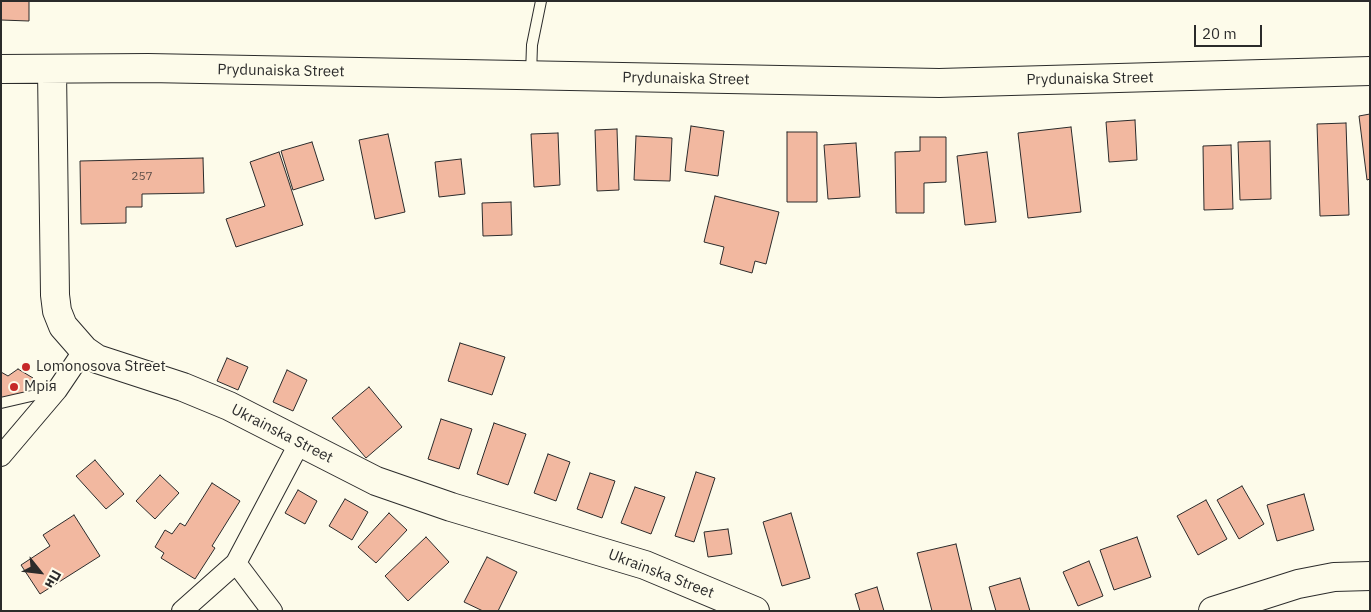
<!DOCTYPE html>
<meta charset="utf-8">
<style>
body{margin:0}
#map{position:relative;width:1371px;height:612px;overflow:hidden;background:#fdfbea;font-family:"IBM Plex Sans",sans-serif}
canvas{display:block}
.frame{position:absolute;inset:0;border:2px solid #2b2b2b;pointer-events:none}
.north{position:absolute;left:15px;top:547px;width:50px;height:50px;-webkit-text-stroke:4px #fdfbea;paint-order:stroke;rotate:119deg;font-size:14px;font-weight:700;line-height:20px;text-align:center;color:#2b2b2b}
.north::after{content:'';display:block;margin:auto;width:18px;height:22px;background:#2b2b2b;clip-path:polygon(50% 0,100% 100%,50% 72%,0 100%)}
.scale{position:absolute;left:1194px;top:25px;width:68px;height:22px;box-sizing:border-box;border:2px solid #2b2b2b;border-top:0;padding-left:6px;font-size:15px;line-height:18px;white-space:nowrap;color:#2b2b2b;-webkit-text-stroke:4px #fdfbea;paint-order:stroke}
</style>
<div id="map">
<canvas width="1371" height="612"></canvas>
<div class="frame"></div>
<div class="north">Пн</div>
<div class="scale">20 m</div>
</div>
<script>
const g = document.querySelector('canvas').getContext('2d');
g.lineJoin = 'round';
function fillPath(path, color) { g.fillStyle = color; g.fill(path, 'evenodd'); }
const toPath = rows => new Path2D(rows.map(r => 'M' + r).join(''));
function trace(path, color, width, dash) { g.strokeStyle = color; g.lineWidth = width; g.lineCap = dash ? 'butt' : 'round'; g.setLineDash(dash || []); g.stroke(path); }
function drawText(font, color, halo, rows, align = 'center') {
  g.font = font + ' "IBM Plex Sans",sans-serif'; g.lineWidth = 4; g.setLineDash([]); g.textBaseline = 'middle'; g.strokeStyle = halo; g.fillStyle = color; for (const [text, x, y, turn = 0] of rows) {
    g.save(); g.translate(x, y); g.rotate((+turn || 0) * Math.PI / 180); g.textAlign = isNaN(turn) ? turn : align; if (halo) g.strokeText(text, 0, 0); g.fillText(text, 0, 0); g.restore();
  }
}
const building = toPath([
 [1,1,29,1,29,21,1,20,1,1],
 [1370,114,1370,179,1367,180,1359,116,1370,114],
 [1135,120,1137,160,1109,162,1106,122,1135,120],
 [1346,123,1349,215,1320,216,1317,124,1346,123],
 [691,126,724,131,718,176,685,171,691,126],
 [1071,127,1081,212,1028,218,1018,133,1071,127],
 [617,129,619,190,597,191,595,130,617,129],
 [787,132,817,132,817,202,787,202,787,132],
 [558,133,560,185,534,187,531,134,558,133],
 [388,134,405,212,375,219,359,140,388,134],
 [636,136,672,138,670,181,634,180,636,136],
 [920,137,946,137,946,182,924,183,924,213,896,213,895,152,920,151,920,137],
 [1270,141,1271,199,1240,200,1238,142,1270,141],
 [312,142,324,180,293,190,281,151,312,142],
 [856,143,860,197,828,199,824,145,856,143],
 [1231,145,1233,209,1204,210,1203,146,1231,145],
 [279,152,303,225,236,247,226,219,265,206,250,162,279,152],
 [987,152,996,222,965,225,957,156,987,152],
 [203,158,204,193,142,194,142,207,126,207,126,223,81,224,80,161,203,158],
 [461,159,465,194,439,197,435,162,461,159],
 [715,196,779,212,766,264,755,261,752,273,720,264,724,247,704,242,715,196],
 [511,202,512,235,483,236,482,203,511,202],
 [460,343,505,357,492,395,448,381,460,343],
 [227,358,248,367,238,390,217,381,227,358],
 [18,369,33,378,22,396,1,400,1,372,8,376,18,369],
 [287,370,307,380,293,411,273,402,287,370],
 [369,387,402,427,366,458,332,418,369,387],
 [441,419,472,429,459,469,428,459,441,419],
 [494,423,526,434,508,485,477,474,494,423],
 [548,454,570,462,556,501,534,493,548,454],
 [95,460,124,494,106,509,76,476,95,460],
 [696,472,715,478,694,542,675,536,696,472],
 [590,473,615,481,602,518,577,509,590,473],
 [160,475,179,493,155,519,136,501,160,475],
 [212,483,240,501,212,546,215,548,195,579,161,558,164,553,155,547,165,530,172,534,180,523,185,526,212,483],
 [1242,486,1264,524,1239,539,1217,500,1242,486],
 [635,487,665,497,651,534,621,523,635,487],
 [298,490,317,501,305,524,285,513,298,490],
 [1304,494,1314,530,1277,541,1267,505,1304,494],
 [345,499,368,512,352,540,329,526,345,499],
 [1206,500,1227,539,1198,555,1177,516,1206,500],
 [389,513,407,530,376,563,358,547,389,513],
 [791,513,810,578,782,586,763,522,791,513],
 [74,515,100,556,40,594,21,565,50,546,43,535,74,515],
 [728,529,732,554,708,557,704,532,728,529],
 [426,537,449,562,408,601,385,576,426,537],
 [1137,537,1151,577,1114,590,1100,550,1137,537],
 [956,544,972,611,932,611,917,553,956,544],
 [487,557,517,572,498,611,483,611,464,602,487,557],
 [1089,561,1103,596,1078,606,1063,572,1089,561],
 [1020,578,1030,611,996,611,989,587,1020,578],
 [877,587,884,611,860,611,855,594,877,587]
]);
const lane = toPath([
 [531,75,532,45,541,1],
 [1,403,53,391]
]);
const street = toPath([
 [1,456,57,390,84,350],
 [236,563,272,611],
 [182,611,236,563,300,442]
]);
const secondary = toPath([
 [1,69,148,68,939,83,1370,71],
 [52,70,55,295,57,311,63,326,84,350,97,359,183,387,229,406,376,481,451,507,645,565,755,611],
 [1213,611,1298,584,1334,577,1370,576]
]);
const markers = [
 [26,367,5,"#c62828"],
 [14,387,5,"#c62828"]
];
const numberNames = [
 ["257",142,177]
];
const streetNames = [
 ["Prydunaiska Street",281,71,1],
 ["Prydunaiska Street",686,79,1],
 ["Prydunaiska Street",1090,79,-1],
 ["Ukrainska Street",282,434,27],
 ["Ukrainska Street",661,574,21]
];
const poiNames = [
 ["Lomonosova Street",36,367],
 ["Мрія",24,387]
];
fillPath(building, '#f2b8a0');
trace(building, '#2b2b2b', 1);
trace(lane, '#2b2b2b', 12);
trace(street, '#2b2b2b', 22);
trace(secondary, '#2b2b2b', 30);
trace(lane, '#fdfbea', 10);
trace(street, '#fdfbea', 20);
trace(secondary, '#fdfbea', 28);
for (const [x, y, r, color] of markers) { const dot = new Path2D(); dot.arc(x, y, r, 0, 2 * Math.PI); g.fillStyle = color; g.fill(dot); trace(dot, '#fdfbea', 2); }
drawText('12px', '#5d4e48', null, numberNames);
drawText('15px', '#2b2b2b', '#fdfbea', streetNames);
drawText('15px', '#2b2b2b', '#fdfbea', poiNames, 'left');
</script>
